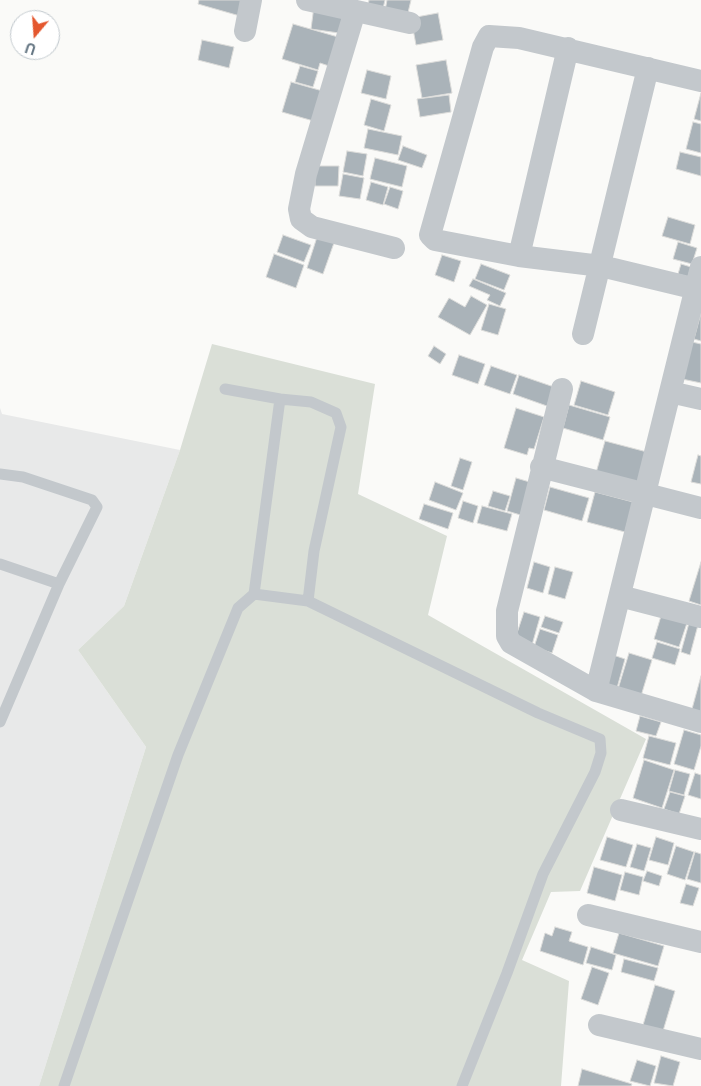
<!DOCTYPE html>
<style>
body{margin:0}
#map{position:relative;width:701px;height:1086px;overflow:hidden;background:#fafaf8;font-family:Inter,sans-serif}
canvas{display:block}
.north{position:absolute;left:10px;top:10px;width:50px;height:50px;box-sizing:border-box;background:#fff;border:1px solid #c1c8cd;border-radius:50%;rotate:198deg;font-size:14px;font-weight:700;line-height:20px;text-align:center;color:#657683}
.north::after{content:'';display:block;margin:auto;width:18px;height:22px;background:#e4572e;clip-path:polygon(50% 0,100% 100%,50% 72%,0 100%)}
</style>
<div id="map">
<canvas width="701" height="1086"></canvas>
<div class="north">U</div>
</div>
<script>
const g = document.querySelector('canvas').getContext('2d');
g.lineJoin = 'round';
function fillPath(path, color) { g.fillStyle = color; g.fill(path, 'evenodd'); }
const toPath = rows => new Path2D(rows.map(r => 'M' + r).join(''));
function trace(path, color, width, dash) { g.strokeStyle = color; g.lineWidth = width; g.lineCap = dash ? 'butt' : 'round'; g.setLineDash(dash || []); g.stroke(path); }
const built = toPath([
 [0,408,2,414,180,450,124,606,78,650,146,747,39,1086,0,1086]
]);
const green = toPath([
 [212,344,375,384,358,494,447,536,428,615,646,739,580,891,551,892,522,960,569,981,561,1086,39,1086,146,747,78,650,124,606,180,450]
]);
const building = toPath([
 [199,0,245,0,240,16,198,4,199,0],
 [369,0,385,0,382,13,367,10,369,0],
 [387,0,411,0,407,17,385,11,387,0],
 [314,6,349,12,346,34,311,29,314,6],
 [438,13,443,40,416,45,411,18,438,13],
 [293,24,338,37,329,66,320,63,318,70,282,59,293,24],
 [202,40,234,47,229,68,198,60,202,40],
 [446,60,452,93,422,98,416,65,446,60],
 [300,66,318,71,313,87,295,82,300,66],
 [367,70,391,76,386,99,361,93,367,70],
 [291,82,326,92,317,122,282,112,291,82],
 [701,93,701,121,694,119,701,93],
 [449,95,451,112,420,117,417,99,449,95],
 [371,99,391,105,384,131,364,125,371,99],
 [693,122,701,124,701,153,686,149,693,122],
 [368,129,402,136,398,155,364,148,368,129],
 [403,146,427,155,422,168,398,160,403,146],
 [347,151,367,154,363,176,343,172,347,151],
 [680,152,701,157,701,176,676,169,680,152],
 [375,158,407,166,402,187,370,179,375,158],
 [315,166,339,166,338,186,315,186,315,166],
 [343,174,364,178,360,199,339,196,343,174],
 [371,182,388,187,383,205,366,200,371,182],
 [390,187,403,191,398,209,384,204,390,187],
 [668,217,695,225,690,244,662,236,668,217],
 [318,234,335,240,323,274,307,268,318,234],
 [283,235,311,245,304,262,277,252,283,235],
 [678,242,697,248,692,264,673,259,678,242],
 [274,254,304,265,296,288,266,277,274,254],
 [442,255,461,261,454,282,435,275,442,255],
 [481,264,510,275,504,290,475,279,481,264],
 [681,264,691,267,688,277,678,274,681,264],
 [473,279,506,293,500,306,487,300,490,295,469,286,473,279],
 [471,296,487,305,470,335,438,317,449,298,465,307,471,296],
 [489,304,506,309,498,335,481,330,489,304],
 [701,313,701,341,694,339,701,313],
 [692,342,701,344,701,383,682,379,692,342],
 [434,346,446,354,440,364,428,356,434,346],
 [459,355,485,364,478,384,452,375,459,355],
 [491,366,517,375,510,394,484,385,491,366],
 [519,375,554,387,547,406,513,394,519,375],
 [581,381,615,392,608,415,574,405,581,381],
 [569,405,610,417,603,440,563,428,569,405],
 [516,408,544,417,534,449,529,448,527,455,504,448,516,408],
 [605,441,647,452,638,484,596,473,605,441],
 [698,455,701,456,701,484,691,482,698,455],
 [460,458,472,462,463,490,451,486,460,458],
 [516,478,533,483,524,516,507,511,516,478],
 [435,482,463,493,456,510,429,500,435,482],
 [550,487,589,498,582,521,544,510,550,487],
 [493,491,510,496,505,511,488,506,493,491],
 [595,492,633,502,625,532,587,522,595,492],
 [463,501,478,506,473,523,458,518,463,501],
 [424,504,453,513,448,529,419,519,424,504],
 [482,506,512,514,507,531,477,523,482,506],
 [534,562,550,567,543,593,527,588,534,562],
 [701,562,701,605,689,601,701,562],
 [555,567,573,572,565,599,548,594,555,567],
 [524,612,540,617,532,645,515,639,524,612],
 [545,616,563,622,559,633,541,627,545,616],
 [661,616,687,623,679,647,654,639,661,616],
 [689,623,698,625,690,655,681,652,689,623],
 [540,629,558,635,552,653,534,647,540,629],
 [657,642,680,649,675,665,652,658,657,642],
 [629,653,652,660,641,696,618,689,629,653],
 [613,655,625,659,617,688,605,684,613,655],
 [701,676,701,712,692,709,701,676],
 [640,716,661,722,656,736,636,731,640,716],
 [684,730,701,735,701,746,694,770,674,764,684,730],
 [649,736,676,743,670,765,643,758,649,736],
 [644,760,674,770,662,808,633,798,644,760],
 [675,770,690,774,684,795,669,791,675,770],
 [695,773,701,775,701,799,688,795,695,773],
 [670,792,685,796,679,814,664,809,670,792],
 [607,837,633,845,626,867,600,860,607,837],
 [656,837,674,843,668,865,649,860,656,837],
 [637,844,651,848,644,871,630,867,637,844],
 [676,846,694,852,685,880,667,874,676,846],
 [695,852,701,854,701,883,687,879,695,852],
 [594,867,622,875,615,901,587,893,594,867],
 [647,871,662,876,659,886,643,881,647,871],
 [625,872,643,877,639,895,620,890,625,872],
 [686,884,699,888,693,906,680,903,686,884],
 [555,927,572,932,569,941,588,947,583,965,540,951,545,933,552,936,555,927],
 [619,933,664,946,658,966,613,953,619,933],
 [591,947,616,955,612,970,586,963,591,947],
 [624,959,658,968,654,981,621,972,624,959],
 [592,967,609,973,598,1005,581,999,592,967],
 [655,985,675,991,663,1031,643,1025,655,985],
 [661,1056,680,1062,673,1086,654,1083,661,1056],
 [637,1060,656,1066,650,1086,630,1081,637,1060],
 [582,1069,632,1084,631,1086,578,1086,582,1069]
]);
const lane = toPath([
 [225,389,280,399],
 [0,474,23,477,92,500,97,507,59,584,0,722],
 [0,564,59,584],
 [254,594,280,399,311,402,336,413,341,427,314,551,308,601],
 [64,1086,178,755,238,608,254,594,308,601,538,713,600,739,601,753,595,772,543,874,507,973,462,1086]
]);
const street = toPath([
 [307,0,410,23],
 [355,11,306,174,299,209,301,219,312,227,394,248],
 [245,31,251,0],
 [701,81,519,38,489,36,483,47,430,235,435,240,519,256,601,266,701,290],
 [519,256,568,48],
 [583,334,648,68],
 [562,389,507,611,507,636,511,643,596,691,701,722],
 [670,392,701,399],
 [541,467,701,508],
 [620,596,701,617],
 [596,691,701,267],
 [621,810,701,829],
 [588,915,701,942],
 [599,1025,701,1049]
]);
fillPath(built, '#e8e9e9');
fillPath(green, '#dadfd7');
fillPath(building, '#aab3b9');
trace(building, '#dcdcda', 1);
trace(lane, '#c3c8cc', 11);
trace(street, '#c3c8cc', 22);
</script>
